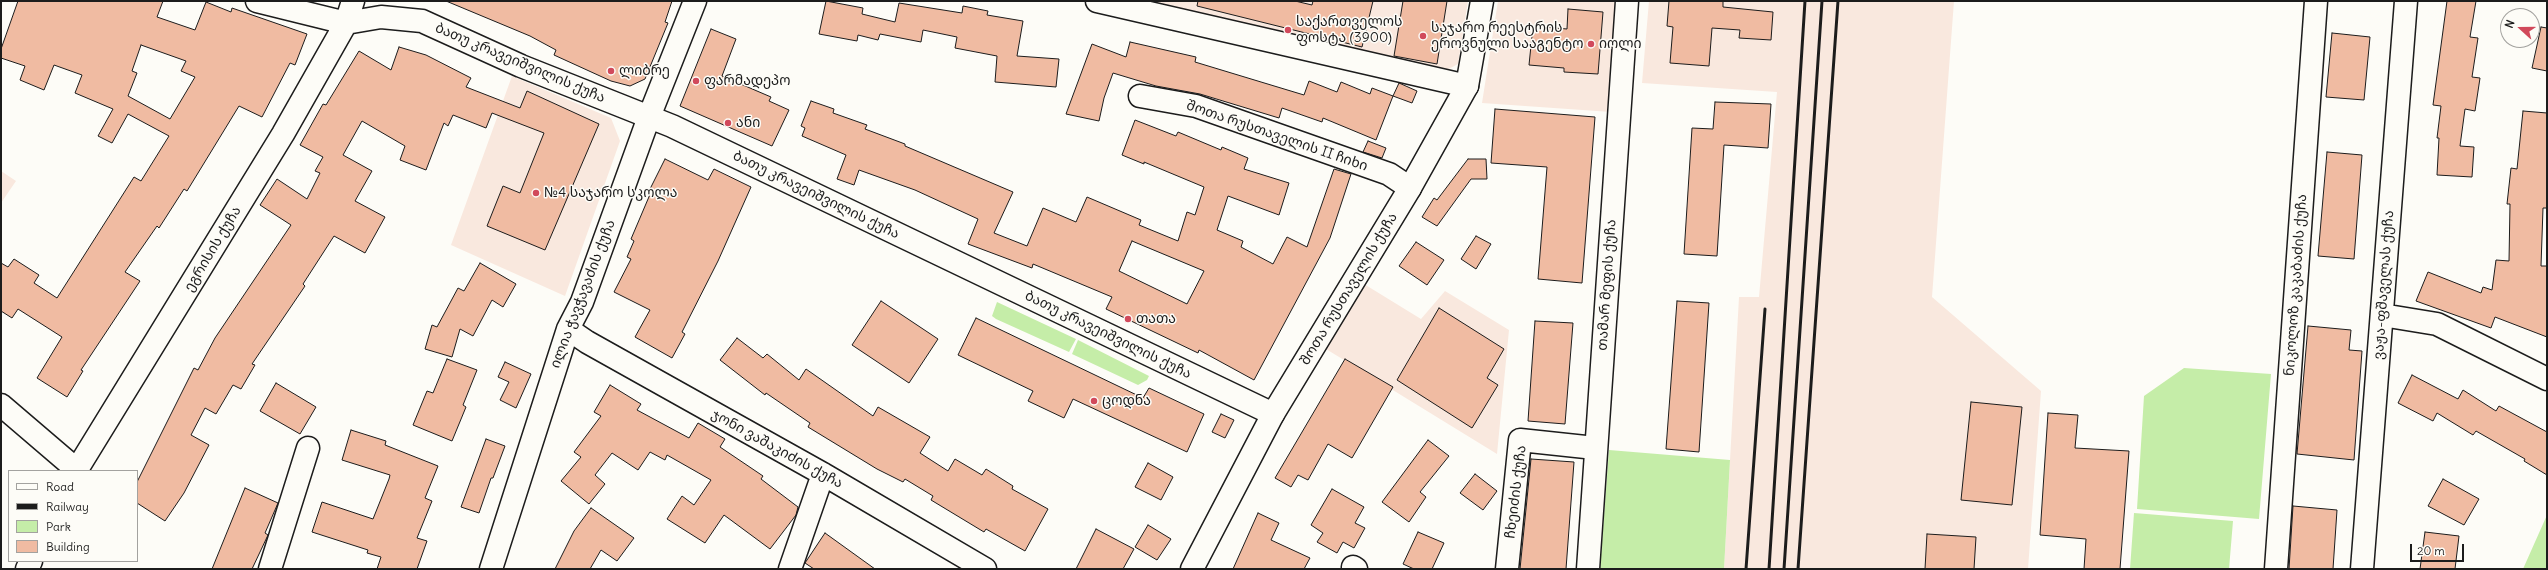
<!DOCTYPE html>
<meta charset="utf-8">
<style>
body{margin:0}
#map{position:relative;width:2548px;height:570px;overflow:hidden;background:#fdfcf7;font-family:Delius,sans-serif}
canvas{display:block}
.frame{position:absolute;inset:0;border:2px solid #1c1c1c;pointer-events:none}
.legend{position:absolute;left:8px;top:470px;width:130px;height:92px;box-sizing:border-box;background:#fdfcf7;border:1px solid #a3a29f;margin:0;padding:5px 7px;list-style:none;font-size:12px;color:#1c1c1c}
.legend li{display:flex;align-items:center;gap:8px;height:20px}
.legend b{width:20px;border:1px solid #a3a29f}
.north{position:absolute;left:2500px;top:8px;width:40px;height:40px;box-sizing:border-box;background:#fdfcf7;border:1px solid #a3a29f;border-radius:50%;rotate:291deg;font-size:11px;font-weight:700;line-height:16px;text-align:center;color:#1c1c1c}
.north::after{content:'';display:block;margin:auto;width:14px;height:18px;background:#d1495b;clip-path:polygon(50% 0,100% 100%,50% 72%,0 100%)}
.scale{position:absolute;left:2410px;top:544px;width:54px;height:18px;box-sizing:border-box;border:2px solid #1c1c1c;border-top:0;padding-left:5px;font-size:12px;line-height:14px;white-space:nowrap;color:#1c1c1c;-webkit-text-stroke:3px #fdfcf7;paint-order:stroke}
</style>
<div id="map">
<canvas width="2548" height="570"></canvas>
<div class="frame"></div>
<ul class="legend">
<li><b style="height:5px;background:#fdfcf7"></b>Road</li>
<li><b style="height:5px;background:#1c1c1c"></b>Railway</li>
<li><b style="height:11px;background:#c5eda8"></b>Park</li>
<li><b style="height:11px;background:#f0bba2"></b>Building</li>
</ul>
<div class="north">N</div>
<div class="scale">20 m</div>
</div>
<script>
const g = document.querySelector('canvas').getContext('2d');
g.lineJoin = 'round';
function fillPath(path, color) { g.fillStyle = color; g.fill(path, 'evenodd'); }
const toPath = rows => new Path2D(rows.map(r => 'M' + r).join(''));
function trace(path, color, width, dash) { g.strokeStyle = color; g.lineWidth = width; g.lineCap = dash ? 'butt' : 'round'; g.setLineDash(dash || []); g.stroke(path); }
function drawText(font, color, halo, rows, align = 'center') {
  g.font = font + ' Delius,"Noto Sans Georgian",sans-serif'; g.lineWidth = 3; g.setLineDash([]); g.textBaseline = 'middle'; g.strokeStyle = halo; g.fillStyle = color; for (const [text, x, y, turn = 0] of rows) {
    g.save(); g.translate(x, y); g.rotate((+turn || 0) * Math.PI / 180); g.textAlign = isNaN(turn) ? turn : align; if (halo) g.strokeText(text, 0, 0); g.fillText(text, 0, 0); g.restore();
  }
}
const built = toPath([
 [1129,1,1468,1,1458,64,1445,71],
 [1498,1,1619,1,1611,112,1482,103],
 [1649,1,1954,1,1932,297,2041,391,2028,569,1724,569,1739,297,1759,297,1777,92,1642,83],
 [512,76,611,118,620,141,565,296,451,245],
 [1,171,16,181,1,203],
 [1364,284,1421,319,1445,291,1509,330,1497,454,1326,349]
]);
const green = toPath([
 [997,302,1076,339,1069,352,996,319,992,316],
 [1078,340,1149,376,1147,380,1138,385,1072,354],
 [2184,368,2271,374,2259,519,2137,509,2144,396],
 [1609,450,1730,460,1724,569,1600,569],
 [2134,513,2233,521,2229,569,2130,569],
 [2547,515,2547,569,2523,569]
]);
const building = toPath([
 [18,1,163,1,157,17,195,30,206,2,231,12,232,8,307,34,295,65,290,63,262,117,239,106,187,191,184,189,159,228,157,226,125,272,140,281,81,370,83,371,67,397,37,378,62,337,18,309,12,318,1,311,1,263,8,267,14,259,39,275,34,283,57,298,134,177,141,181,169,136,128,114,112,143,98,136,113,109,75,93,82,75,54,65,44,90,20,80,25,66,1,58,1,49,18,1],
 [141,45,186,61,181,71,195,77,170,119,128,96,137,73,132,71,141,45],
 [446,1,672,1,665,22,668,23,645,79,630,86,611,81,554,55,556,50,530,36,446,1],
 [826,1,863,8,862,14,895,22,899,3,962,13,963,6,988,11,987,15,1023,21,1017,56,1059,59,1056,87,995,82,997,56,955,48,957,37,923,30,921,42,880,34,878,40,858,35,857,41,819,34,826,1],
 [1198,1,1295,1,1312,5,1313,1,1373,1,1362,47,1197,6,1198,1],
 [1403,1,1447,1,1437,64,1394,56,1403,1],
 [1669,1,1723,1,1723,7,1773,12,1771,40,1739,38,1740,30,1712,28,1709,66,1670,63,1673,27,1667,26,1669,1],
 [2447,1,2476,1,2470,37,2478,38,2472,77,2480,78,2475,111,2465,109,2460,146,2474,147,2472,177,2437,175,2439,138,2437,138,2441,106,2433,105,2447,1],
 [1568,9,1603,12,1598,74,1564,72,1564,68,1529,65,1533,26,1567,29,1568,9],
 [2541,27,2547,28,2547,71,2532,68,2541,27],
 [711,29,736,39,722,76,771,97,769,101,789,110,772,146,680,106,711,29],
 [2332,33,2370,37,2364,100,2326,97,2332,33],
 [1130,42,1196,57,1195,62,1304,95,1309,81,1337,92,1341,82,1370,94,1372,88,1393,96,1376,140,1323,118,1322,122,1282,108,1279,118,1200,94,1156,86,1113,73,1104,98,1099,121,1066,114,1092,44,1126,57,1130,42],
 [399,47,426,55,471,78,466,87,520,108,527,91,599,124,545,250,487,226,503,186,520,193,544,133,492,113,486,128,453,115,448,126,444,123,426,170,400,160,405,146,362,121,343,155,372,171,355,201,385,217,365,253,334,236,303,284,305,286,252,364,255,365,241,389,233,385,216,414,205,408,191,435,209,445,184,493,165,521,137,503,137,482,194,368,198,370,215,338,291,225,260,205,277,179,307,199,320,173,315,171,323,157,300,145,323,104,326,105,359,51,391,70,399,47],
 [1399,83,1417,91,1412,103,1393,96,1399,83],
 [811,101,834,109,833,113,867,125,865,129,905,144,905,146,1013,192,994,233,1027,246,1043,208,1076,222,1087,197,1141,220,1139,225,1178,241,1187,212,1195,215,1204,187,1144,162,1144,164,1122,155,1135,120,1176,136,1178,132,1221,150,1222,147,1248,158,1244,169,1289,183,1279,215,1228,196,1217,230,1243,241,1241,247,1273,264,1287,237,1307,247,1334,169,1351,174,1330,238,1254,380,1199,350,1198,353,1106,309,1112,297,1033,264,1032,268,968,244,978,219,915,190,859,170,854,185,837,179,846,155,802,136,805,128,801,126,811,101],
 [1132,241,1204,271,1187,304,1119,271,1132,241],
 [1715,102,1771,104,1768,148,1724,145,1717,256,1684,254,1692,128,1713,129,1715,102],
 [1495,109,1595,117,1582,283,1538,279,1547,167,1491,163,1495,109],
 [2523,111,2547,113,2547,208,2543,208,2541,266,2547,266,2547,337,2495,317,2491,328,2416,301,2428,272,2481,293,2483,287,2492,290,2496,260,2509,261,2510,204,2507,204,2511,168,2517,169,2523,111],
 [1368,141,1386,148,1382,158,1363,152,1368,141],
 [2327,152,2362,155,2354,259,2318,256,2327,152],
 [665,159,708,180,714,169,751,187,718,261,682,332,685,334,672,358,635,337,650,310,614,292,631,259,627,257,634,241,631,239,651,192,649,191,665,159],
 [1468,159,1486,159,1487,179,1471,179,1437,226,1422,217,1434,198,1437,200,1468,159],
 [1476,236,1491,244,1476,269,1461,259,1476,236],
 [1416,242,1444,260,1427,285,1399,266,1416,242],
 [480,263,516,284,503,307,492,300,473,336,460,329,452,357,425,349,432,325,437,327,458,288,464,291,480,263],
 [881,301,938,339,909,383,852,345,881,301],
 [1677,301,1709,303,1699,452,1666,449,1677,301],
 [1439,308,1504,349,1487,378,1498,385,1472,428,1397,380,1439,308],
 [976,318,1143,398,1149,388,1204,414,1187,452,1073,399,1064,418,1028,401,1033,391,958,355,976,318],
 [1535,321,1573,323,1565,424,1528,421,1535,321],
 [2308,326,2351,330,2349,350,2362,351,2354,460,2297,454,2308,326],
 [737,338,763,358,767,354,799,380,806,369,873,416,878,407,930,437,920,453,948,471,955,459,982,475,986,469,1013,486,1012,489,1048,509,1025,551,986,529,984,532,931,500,933,496,905,479,903,482,877,469,808,427,810,423,766,393,765,395,720,360,737,338],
 [447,359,477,370,463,405,466,407,452,441,413,425,427,391,433,393,447,359],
 [1345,359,1393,387,1352,458,1328,444,1308,480,1298,475,1291,487,1275,478,1345,359],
 [505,362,531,374,516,408,500,400,509,382,498,377,505,362],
 [2412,375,2458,399,2463,390,2496,411,2499,406,2547,432,2547,475,2524,461,2525,459,2476,431,2473,435,2437,413,2433,421,2398,403,2412,375],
 [276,383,316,407,300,434,260,411,276,383],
 [610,385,641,404,637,410,689,438,698,423,725,439,720,447,763,476,761,479,798,507,796,515,770,549,724,515,705,543,667,519,682,496,694,505,711,480,667,455,665,460,650,452,638,470,612,453,595,475,605,484,589,504,561,481,581,457,574,452,601,416,594,412,610,385],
 [1971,402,2022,407,2012,505,1961,500,1971,402],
 [2048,413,2078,415,2075,448,2129,451,2120,569,2084,569,2086,539,2040,535,2048,413],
 [1221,414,1234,420,1225,438,1212,432,1221,414],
 [351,430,386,441,385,445,438,466,425,498,432,501,417,538,427,541,417,569,377,569,381,557,367,553,368,550,312,532,322,502,373,519,389,479,390,475,342,460,351,430],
 [486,439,505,446,493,478,491,478,479,513,461,507,486,439],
 [1428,440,1449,456,1420,492,1426,497,1409,522,1382,502,1428,440],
 [1531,459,1574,462,1566,569,1520,569,1531,459],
 [1148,463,1173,477,1161,500,1135,487,1148,463],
 [1475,474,1497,491,1483,510,1460,493,1475,474],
 [2443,479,2479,499,2464,525,2428,506,2443,479],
 [245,488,278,503,265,533,268,535,252,569,212,569,245,488],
 [1332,489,1364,507,1355,523,1365,528,1354,548,1343,542,1337,553,1317,542,1323,533,1311,525,1332,489],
 [2293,506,2337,510,2333,569,2289,569,2293,506],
 [591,508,634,538,617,561,601,550,590,569,555,569,574,531,591,508],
 [1258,513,1279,523,1271,540,1310,558,1304,569,1233,569,1258,513],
 [1148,525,1171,539,1157,560,1135,547,1148,525],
 [1096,529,1134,549,1123,569,1076,569,1096,529],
 [1418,532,1444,543,1432,569,1414,569,1403,564,1418,532],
 [2425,532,2459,536,2455,569,2420,569,2425,532],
 [825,533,875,569,814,569,805,563,825,533],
 [1927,534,1976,537,1974,569,1925,569,1927,534]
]);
const minor = toPath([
 [257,1,346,23,381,17,422,21,521,66,672,126,1273,414],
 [1097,1,1467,86],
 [1140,96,1196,106,1389,174,1410,188],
 [2382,315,2437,324,2547,379],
 [568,329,587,342,823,474,985,569],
 [1,405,77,470],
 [76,471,283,134,346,23,353,1],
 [1353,567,1356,569],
 [27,569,31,561],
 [270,569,308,448],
 [491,569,568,329,582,302,649,117,695,1],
 [790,569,823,474],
 [1507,569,1520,440,1595,448],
 [2276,569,2316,1],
 [2362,569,2406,1]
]);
const major = toPath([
 [1192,569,1273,414,1410,188,1467,86,1482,1],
 [1588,569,1627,1]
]);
const rail = toPath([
 [1746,569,1765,309],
 [1769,569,1805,1],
 [1784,569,1822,1],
 [1798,569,1838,1]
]);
const markers = [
 [1288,30,4,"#d1495b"],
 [1423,36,4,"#d1495b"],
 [1591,44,4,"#d1495b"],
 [611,71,4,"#d1495b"],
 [696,81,4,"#d1495b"],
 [728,123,4,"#d1495b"],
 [536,193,4,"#d1495b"],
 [1128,319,4,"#d1495b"],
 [1094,401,4,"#d1495b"]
];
const poiNames = [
 ["საქართველოს",1296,22],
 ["ფოსტა (3900)",1296,38],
 ["საჯარო რეესტრის",1431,28],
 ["ეროვნული სააგენტო",1431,44],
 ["იოლი",1599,44],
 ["ლიბრე",619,71],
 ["ფარმადეპო",704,81],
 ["ანი",736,123],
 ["№4 საჯარო სკოლა",544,193],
 ["თათა",1136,319],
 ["ცოდნა",1102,401]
];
const streetNames = [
 ["ბათუ კრავეიშვილის ქუჩა",520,63,23],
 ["შოთა რუსთაველის II ჩიხი",1277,136,19],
 ["ბათუ კრავეიშვილის ქუჩა",816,195,26],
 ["ეგრისის ქუჩა",213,249,-59],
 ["თამარ მეფის ქუჩა",1607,285,-86],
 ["ნიკოლოზ კაკაბაძის ქუჩა",2296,285,-86],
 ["ვაჟა-ფშაველას ქუჩა",2384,285,-86],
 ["შოთა რუსთაველის ქუჩა",1349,289,-59],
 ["ილია ჭავჭავაძის ქუჩა",583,294,-69],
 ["ბათუ კრავეიშვილის ქუჩა",1108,335,26],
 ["ჯონი ვაშაკიძის ქუჩა",777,449,29],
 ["ჩხეიძის ქუჩა",1516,492,-83]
];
fillPath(built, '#f9e8de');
fillPath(green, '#c5eda8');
fillPath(building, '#f0bba2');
trace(building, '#1c1c1c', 1);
trace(minor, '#1c1c1c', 25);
trace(major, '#1c1c1c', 25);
trace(minor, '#fdfcf7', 22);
trace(major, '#fdfcf7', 22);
trace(rail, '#1c1c1c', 3);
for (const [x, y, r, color] of markers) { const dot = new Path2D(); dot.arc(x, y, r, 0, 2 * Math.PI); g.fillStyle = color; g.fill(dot); trace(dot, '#fdfcf7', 1.5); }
drawText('14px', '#1c1c1c', '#fdfcf7', poiNames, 'left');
drawText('14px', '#1c1c1c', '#fdfcf7', streetNames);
</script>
